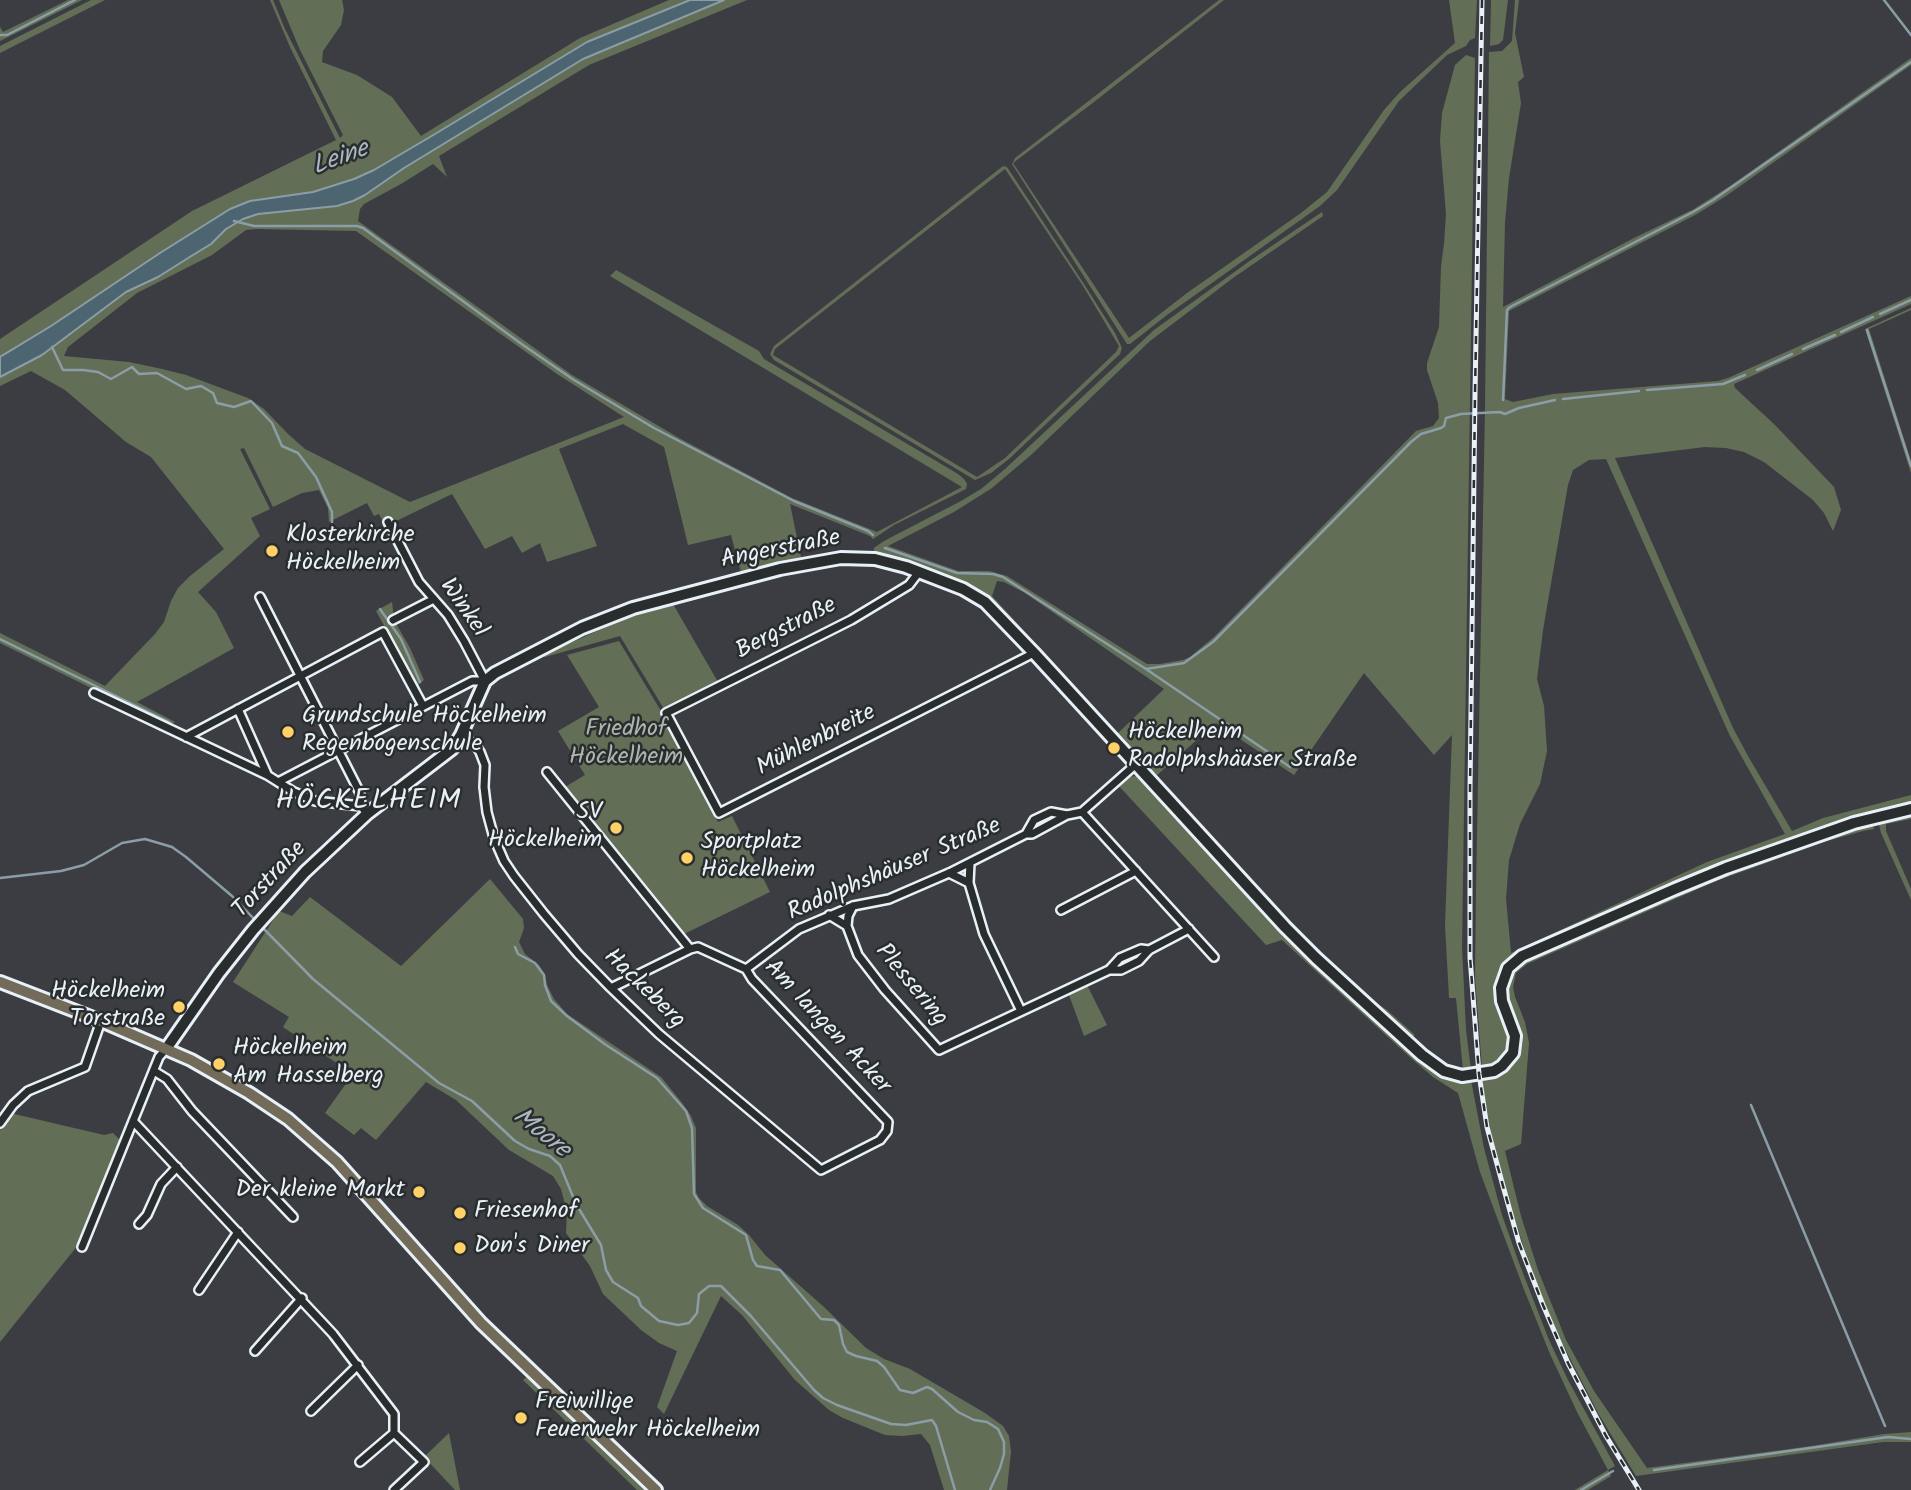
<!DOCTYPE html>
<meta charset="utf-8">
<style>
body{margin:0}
canvas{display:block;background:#3c3d43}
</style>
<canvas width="1911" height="1490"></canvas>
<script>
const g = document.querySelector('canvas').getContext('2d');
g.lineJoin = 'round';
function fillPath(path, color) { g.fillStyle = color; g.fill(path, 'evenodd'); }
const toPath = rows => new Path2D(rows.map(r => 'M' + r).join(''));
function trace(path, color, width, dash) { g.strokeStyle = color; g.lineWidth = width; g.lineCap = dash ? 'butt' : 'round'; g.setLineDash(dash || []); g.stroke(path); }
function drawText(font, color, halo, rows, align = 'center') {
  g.font = font + ' Kalam,sans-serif'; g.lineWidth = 5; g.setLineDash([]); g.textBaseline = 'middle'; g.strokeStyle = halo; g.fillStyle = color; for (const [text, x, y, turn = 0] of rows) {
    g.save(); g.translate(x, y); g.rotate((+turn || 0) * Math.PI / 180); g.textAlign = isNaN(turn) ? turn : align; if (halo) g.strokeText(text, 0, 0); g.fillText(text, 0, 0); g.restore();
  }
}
const green = toPath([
 [68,0,82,0,0,41,0,27,3,32],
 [91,0,105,0,0,53,0,46],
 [270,0,273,0,285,29,340,138,343,135,300,50,279,0,342,0,344,10,341,25,323,51,322,62,357,75,392,97,421,136,580,38,669,0,690,0,587,42,435,134,374,170,354,179,313,192,250,201,230,209,160,253,51,326,0,357,0,339,192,211,336,140,290,47],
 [724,0,747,0,589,65,439,156,447,177,433,164,401,184,364,204,360,209,358,221,572,375,679,438,792,498,877,532,962,487,610,276,616,270,759,351,764,359,958,474,964,479,967,484,966,489,894,525,873,539,870,536,790,504,801,557,741,572,731,535,688,545,664,447,623,424,559,449,597,546,547,562,540,543,522,553,512,536,485,549,452,494,392,523,389,518,382,520,379,514,374,516,367,503,329,522,328,508,319,490,302,493,273,507,244,448,240,449,270,509,251,518,260,536,198,592,216,612,234,648,137,702,175,722,168,726,0,643,0,633,105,686,155,634,164,622,171,601,178,588,190,576,224,549,151,457,126,442,65,390,31,371,0,386,0,377,42,355,126,292,158,276,193,255,211,244,226,229,243,218,258,214,337,206,353,201,365,195,404,168,490,114,583,59],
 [256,229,356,231,557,374,624,417,410,502,305,449,288,434,264,409,248,398,186,375,162,369,129,362,64,356,68,347,137,293,212,255,246,230],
 [1219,0,1224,0,1094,102,1013,163,1129,338,1187,293,1301,213,1327,192,1384,110,1400,92,1455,43,1449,0,1477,0,1475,38,1470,40,1466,46,1447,55,1399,101,1337,190,1320,206,1167,315,1130,344,1127,344,1012,164,1015,158],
 [1491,0,1508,0,1503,40,1499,44,1490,46],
 [1515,0,1519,0,1515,33,1524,77,1518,82,1521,103,1509,178,1505,222,1503,307,1634,238,1694,209,1730,186,1911,58,1911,65,1726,196,1697,214,1509,311,1505,399,1513,402,1553,394,1718,381,1728,378,1911,296,1911,304,1734,384,1735,388,1775,425,1834,487,1841,510,1833,531,1824,513,1813,500,1764,462,1744,452,1726,448,1705,447,1615,458,1733,728,1748,756,1792,831,1823,818,1911,795,1911,805,1879,813,1515,955,1507,961,1501,972,1496,985,1496,997,1508,1031,1509,1046,1506,1057,1496,1065,1482,1068,1475,977,1476,889,1485,409,1489,52,1502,51,1512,41],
 [1606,459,1730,736,1785,834,1707,862,1511,953,1506,899,1509,860,1520,824,1540,784,1547,751,1544,706,1537,679,1543,630,1568,485,1573,470,1589,460],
 [1466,55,1475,58,1462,947,1466,1030,1471,1070,1463,1070,1456,998,1449,998,1445,925,1452,735,1434,755,1364,673,1294,775,1216,723,1156,776,1315,947,1373,1001,1387,1010,1415,1035,1409,1038,1305,943,1150,775,1152,773,1140,758,1137,760,1002,613,879,555,874,551,874,548,884,541,961,501,981,489,1005,469,1154,330,1251,260,1322,212,1323,216,1233,278,1150,341,1031,455,992,488,954,512,888,546,958,571,989,571,1007,576,1147,664,1160,664,1183,660,1190,657,1214,637,1416,431,1433,426,1439,418,1438,403,1427,370,1427,363,1439,327,1441,266,1444,244,1446,214,1440,141,1442,113,1455,65],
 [997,581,1004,582,1025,593,1164,689,1118,733,992,596],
 [1003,166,1007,167,1084,284,1115,333,1122,348,1120,354,1009,459,991,473,975,480,774,360,770,354,774,346],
 [1005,169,1083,286,1119,346,1116,352,1005,458,977,477,773,355,775,349],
 [1911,308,1911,310,1869,329,1911,461,1911,473,1865,329],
 [392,602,394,620,410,648,424,680,417,686,376,611],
 [673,604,718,682,664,709,620,636,545,657,541,656,633,615],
 [619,641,661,711,718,822,732,816,770,892,684,934,565,787,585,775,558,731,599,707,567,655],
 [1137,776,1148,785,1279,928,1418,1058,1433,1071,1448,1078,1459,1081,1471,1080,1484,1148,1502,1215,1519,1263,1549,1340,1568,1380,1615,1466,1608,1470,1611,1476,1588,1490,1575,1490,1608,1470,1577,1412,1550,1354,1523,1287,1480,1172,1458,1093,1433,1077,1412,1059,1282,940,1266,945,1118,785,1127,777],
 [1911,812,1911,819,1886,824,1886,831,1911,889,1911,900,1881,833,1879,825,1879,821],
 [1872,822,1874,829,1863,831,1827,841,1716,881,1527,964,1516,973,1513,987,1515,997,1525,1022,1529,1043,1521,1144,1505,1151,1521,1216,1538,1270,1566,1340,1594,1391,1647,1468,1812,1446,1884,1434,1911,1432,1911,1442,1883,1442,1636,1476,1598,1413,1564,1347,1548,1313,1524,1248,1506,1191,1490,1129,1482,1079,1504,1071,1514,1062,1519,1053,1520,1041,1519,1031,1509,1004,1507,990,1509,978,1518,964,1677,891],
 [490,879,523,919,524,928,519,942,525,954,539,965,545,975,547,985,554,999,567,1014,661,1077,683,1104,691,1116,696,1128,696,1192,699,1198,707,1206,738,1225,749,1235,765,1255,824,1307,866,1348,884,1359,910,1369,985,1413,1003,1426,1009,1436,1011,1451,1007,1490,944,1490,930,1445,921,1434,902,1436,885,1435,843,1418,829,1410,795,1380,742,1315,721,1296,664,1414,657,1407,677,1351,659,1343,641,1330,603,1294,590,1266,566,1233,567,1212,561,1189,553,1176,509,1150,456,1100,426,1082,376,1140,361,1128,354,1135,325,1113,353,1074,283,1027,289,1017,233,982,279,911,292,916,310,897,401,966],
 [1087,985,1107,1025,1084,1036,1069,995],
 [10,1113,104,1135,113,1133,121,1141,78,1245,0,1342,0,1130],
 [528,1376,634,1477,648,1490,637,1490,523,1380],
 [449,1433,460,1490,455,1490,424,1457]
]);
const water = toPath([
 [690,0,724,0,583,59,404,168,365,195,353,201,337,206,258,214,243,219,226,229,211,244,193,255,158,277,126,292,42,355,0,377,0,357,51,326,160,253,230,209,250,201,313,192,354,179,374,170,435,134,587,42,690,0]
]);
const stream = toPath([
 [1884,0,1911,35],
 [0,35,7,35,75,0],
 [234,221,254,226,357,226,363,228,523,345,574,380,654,428,794,501,868,531,873,535],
 [1880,314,1911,300],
 [1867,330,1911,466],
 [1841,332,1873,317],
 [52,347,63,370,83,370,98,372,111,379,132,367,139,374,157,373,186,389,201,386,213,393,217,403,234,407,251,401,272,423,282,446,298,453,316,477,332,512,332,522],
 [1803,349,1835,335],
 [1757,370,1792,354],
 [1647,390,1723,384,1745,375],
 [1563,399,1639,391],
 [1503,400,1507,310,1510,307,1693,212,1713,200,1911,62],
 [885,548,957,573,993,574,1003,577,1146,669,1290,767],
 [380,609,401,639,420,682],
 [0,639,169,722],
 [1146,669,1184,663,1213,642,1411,442,1421,434,1441,428,1444,426,1446,418,1461,414,1500,412,1505,414,1519,408,1555,400],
 [0,878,61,871,84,865,122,843,145,839,172,847,186,857,232,896,256,921],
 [261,926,313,979,439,1083,472,1101,515,1141,529,1149,550,1156,560,1165,576,1204,601,1245,606,1270,613,1282,638,1298,641,1306,659,1321,678,1325,689,1323,697,1313,699,1294,709,1286,721,1286,750,1315,814,1390,823,1398,837,1405,891,1424,906,1425,932,1420,936,1426,955,1490],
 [515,947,518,954,535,963,544,975,545,985,551,1001,567,1016,606,1045,657,1078,686,1111,692,1128,694,1194,703,1208,746,1235,753,1260,757,1266,780,1270,821,1319,834,1320,839,1325,843,1344,847,1352,856,1356,877,1361,884,1367,900,1390,913,1393,927,1387,932,1389,958,1412,974,1420,987,1422,998,1429,1004,1442,1004,1454,1000,1468,990,1490],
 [1751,1105,1885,1426],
 [1654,1470,1888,1437,1911,1439],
 [1581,1490,1613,1471]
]);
const street = toPath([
 [919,572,909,585,851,620,666,713,719,813,1034,653],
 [260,597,360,793,361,806],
 [393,620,434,599],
 [94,693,267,775,294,792,315,801,361,806,367,814],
 [238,709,267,774],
 [461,735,476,746,480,752,485,765,484,787,487,812,494,838,504,861,514,876,544,914,578,954,611,988,659,1034,821,1170,880,1140,887,1131,888,1122,752,979,746,969,698,947,690,949,611,988],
 [186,737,383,632,423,706],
 [547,772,690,949],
 [278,782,472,681,485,681,464,641,448,615,419,582,388,522],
 [1082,812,1214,957],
 [1026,834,1032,834,1067,815],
 [970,863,969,883,984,934,1021,1011],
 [949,873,969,883],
 [853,906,848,916,847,926,858,955,885,990,939,1050,1109,970,1121,970,1139,961,1149,950,1189,929],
 [1061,910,1136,871],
 [829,915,847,926],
 [746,969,799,929,853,906,889,899,949,873,1026,834,1034,820,1051,812,1067,815,1082,812,1135,765],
 [1109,970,1120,958,1141,949,1149,950],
 [154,1071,167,1079,192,1111,293,1217],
 [133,1121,333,1334,394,1414,394,1433,424,1462,394,1490],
 [0,1123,13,1105,28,1091,85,1067,101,1021],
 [139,1224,147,1215,161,1184,177,1167],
 [82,1247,159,1057,166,1049],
 [199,1290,238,1232],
 [255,1351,302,1298],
 [311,1411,358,1365],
 [360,1462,394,1433]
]);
const secondary = toPath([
 [166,1049,219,973,253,930,305,872,367,814,452,749,461,735,485,681,495,673,582,628,633,608,780,569,841,558,875,559,906,567,963,589,985,602,1034,653,1285,927,1316,958,1422,1055,1444,1071,1462,1076,1494,1071,1502,1066,1513,1053,1515,1036,1502,1001,1501,988,1508,968,1522,956,1675,889,1726,868,1854,823,1911,809]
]);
const primary = toPath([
 [0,982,101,1021,191,1060,249,1093,288,1119,337,1162,481,1323,656,1490]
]);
const rail = toPath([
 [1482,0,1475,394,1470,789,1470,957,1479,1074,1487,1127,1503,1186,1519,1243,1543,1305,1568,1363,1606,1436,1639,1490]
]);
const markers = [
 [272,551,7,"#ffd166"],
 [288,732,7,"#ffd166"],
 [1114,748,7,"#ffd166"],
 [616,828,7,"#ffd166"],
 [687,858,7,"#ffd166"],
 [179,1007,7,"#ffd166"],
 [219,1064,7,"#ffd166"],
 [419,1192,7,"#ffd166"],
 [460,1213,7,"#ffd166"],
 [460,1248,7,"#ffd166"],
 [521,1418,7,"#ffd166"]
];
const poiNames = [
 ["Klosterkirche",286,537],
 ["Höckelheim",286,565],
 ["Grundschule Höckelheim",302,718],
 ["Regenbogenschule",302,746],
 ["Höckelheim",1128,734],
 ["Radolphshäuser Straße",1128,762],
 ["SV",602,814,"right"],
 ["Höckelheim",602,842,"right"],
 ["Sportplatz",701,844],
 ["Höckelheim",701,872],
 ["Höckelheim",165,993,"right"],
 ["Torstraße",165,1021,"right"],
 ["Höckelheim",233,1050],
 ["Am Hasselberg",233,1078],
 ["Der kleine Markt",405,1192,"right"],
 ["Friesenhof",474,1213],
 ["Don's Diner",474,1248],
 ["Freiwillige",535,1404],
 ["Feuerwehr Höckelheim",535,1432]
];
const streetNames = [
 ["Angerstraße",781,551,-11],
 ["Winkel",462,609,55],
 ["Bergstraße",787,630,-27],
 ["Mühlenbreite",817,742,-27],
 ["Radolphshäuser Straße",895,871,-23],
 ["Torstraße",271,881,-47],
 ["Plessering",910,986,50],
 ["Hackeberg",643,990,44],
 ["Am langen Acker",826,1028,47]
];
const parkNames = [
 ["Friedhof",626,731],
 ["Höckelheim",626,759]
];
const waterNames = [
 ["Leine",341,160,-20],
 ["Moore",540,1135,38]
];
const quarterNames = [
 ["HÖCKELHEIM",369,803]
];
fillPath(green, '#636e56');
fillPath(water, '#4d6571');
trace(water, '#8b9da7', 2);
trace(stream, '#8b9da7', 2.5);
trace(street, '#e8f1f8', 12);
trace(secondary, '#e8f1f8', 16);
trace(primary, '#e8f1f8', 16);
trace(street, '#2a2d2e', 7);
trace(secondary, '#2a2d2e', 10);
trace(primary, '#736b5a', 10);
trace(rail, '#e8f1f8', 5);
trace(rail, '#2a2d2e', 2.5, [8]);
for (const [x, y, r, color] of markers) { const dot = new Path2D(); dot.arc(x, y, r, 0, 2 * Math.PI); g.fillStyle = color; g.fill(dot); trace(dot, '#2a2d2e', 2.5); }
drawText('24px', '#e8f1f8', '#2a2d2e', poiNames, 'left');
drawText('24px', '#e8f1f8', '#2a2d2e', streetNames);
drawText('24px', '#acb6af', '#2a2d2e', parkNames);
drawText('italic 26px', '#aab9c2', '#2a2d2e', waterNames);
g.letterSpacing = '2px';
drawText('28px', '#e8f1f8', '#2a2d2e', quarterNames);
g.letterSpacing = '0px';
</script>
